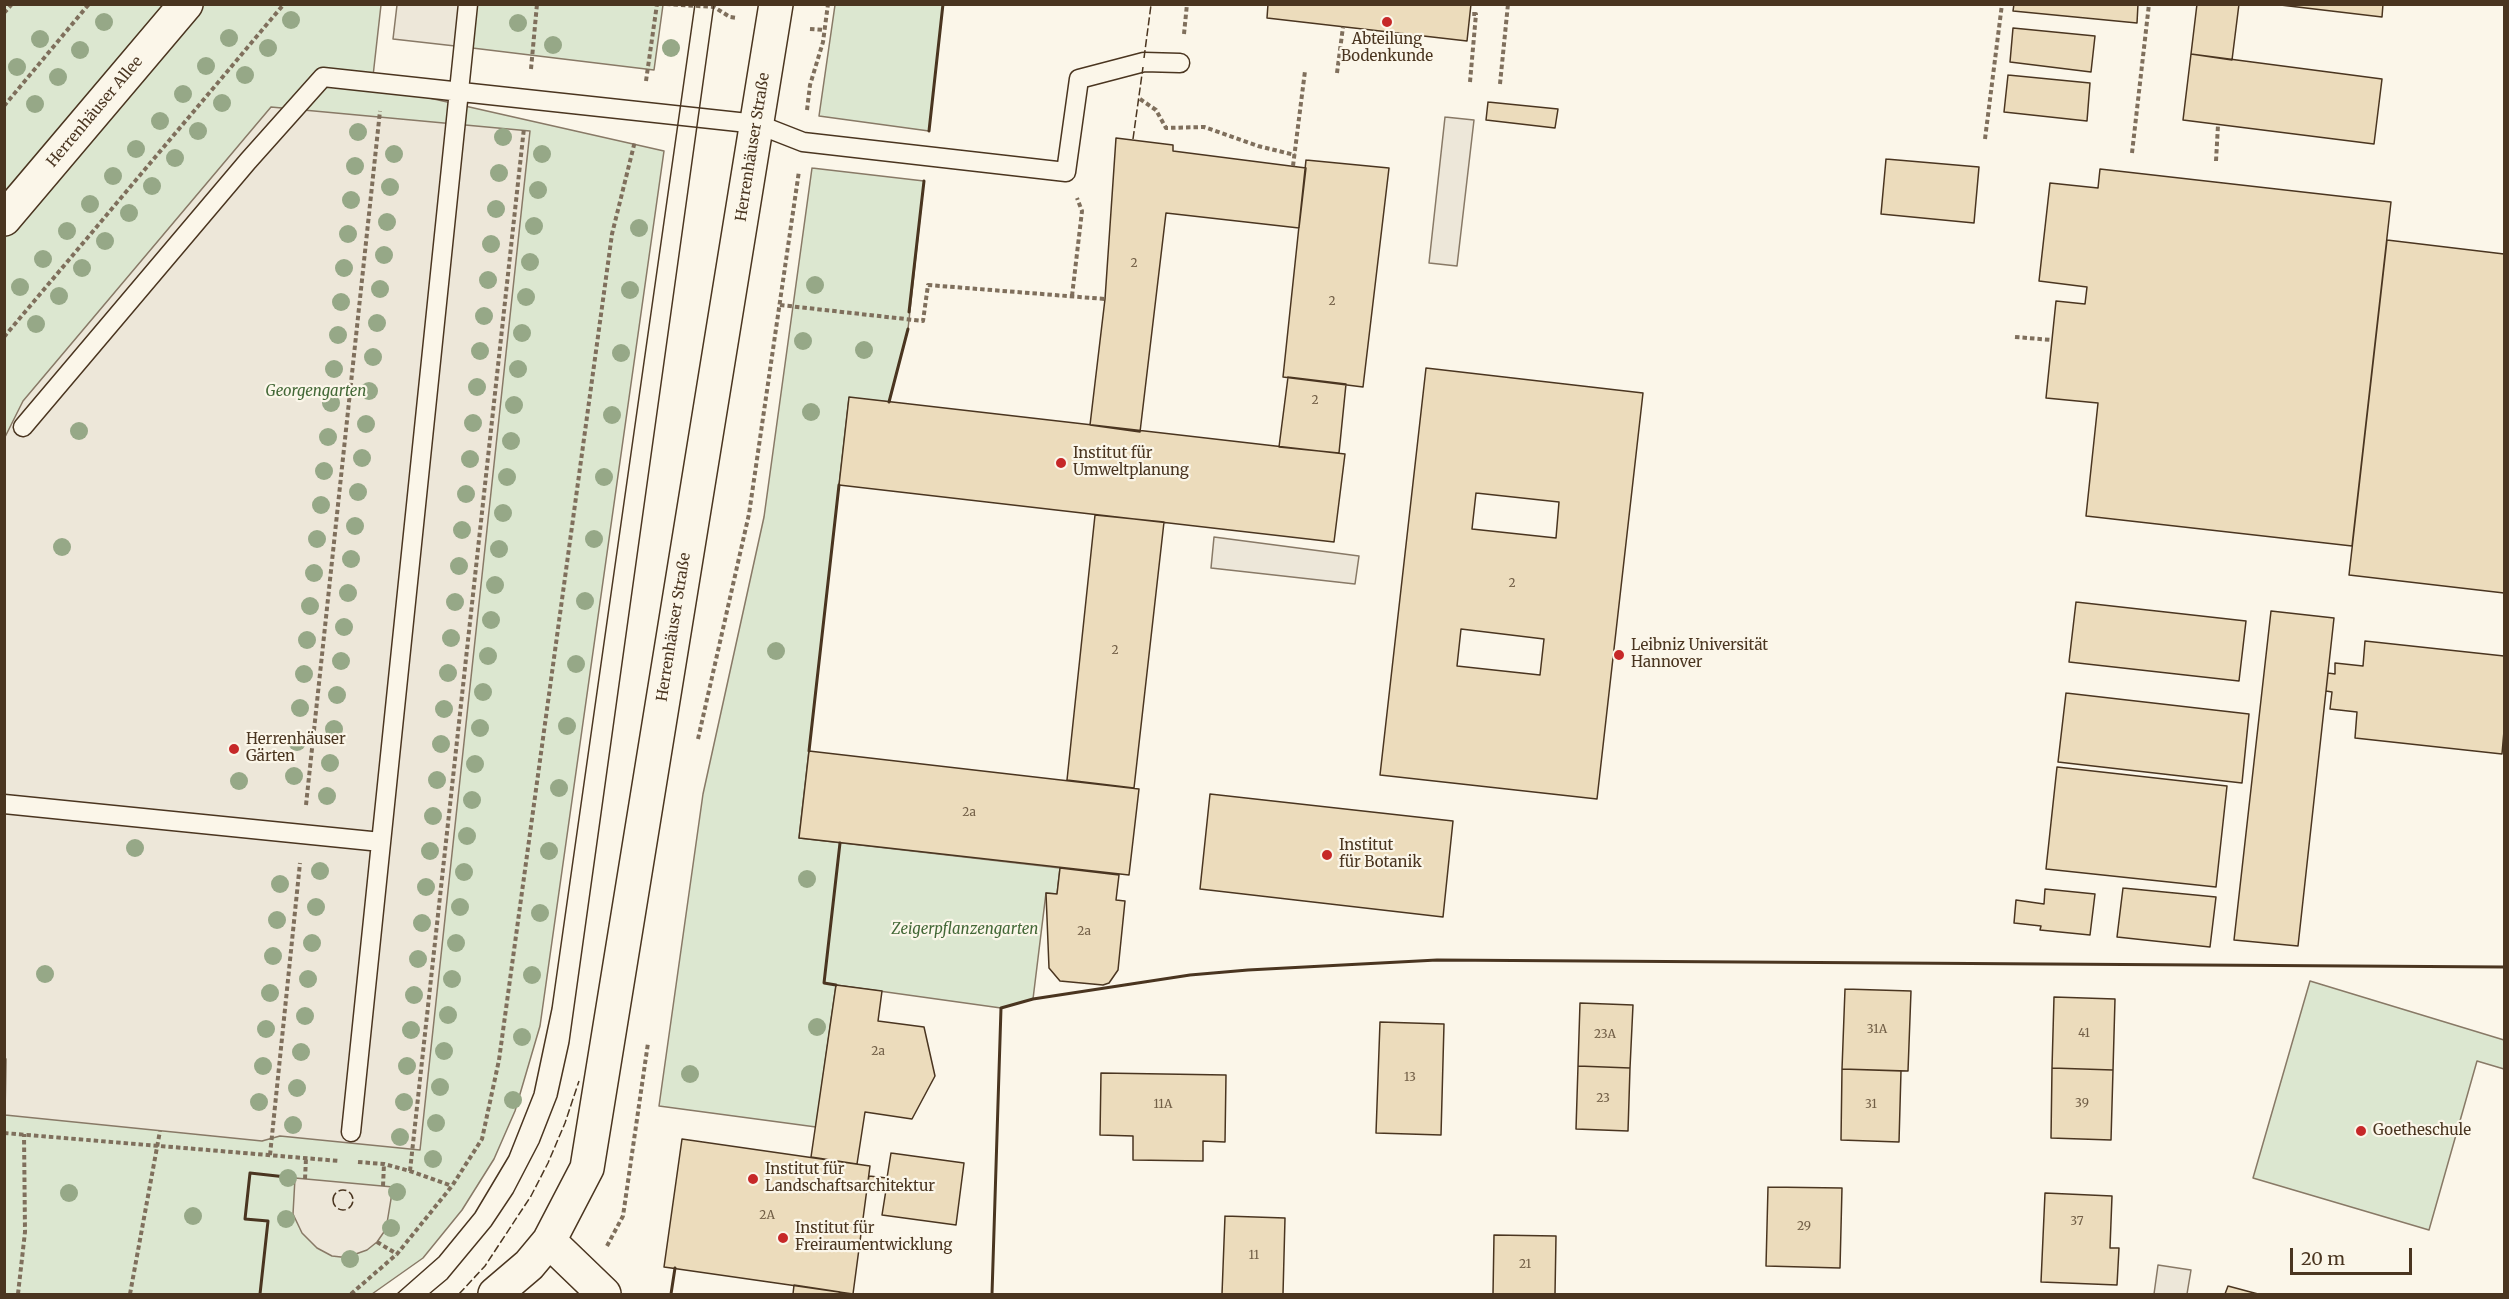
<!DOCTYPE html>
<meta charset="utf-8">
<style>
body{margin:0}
#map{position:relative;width:2509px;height:1299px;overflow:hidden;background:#fbf6e9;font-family:Merriweather,serif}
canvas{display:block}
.frame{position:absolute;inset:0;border:6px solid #4a3520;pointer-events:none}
.scale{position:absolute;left:2290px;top:1248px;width:122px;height:27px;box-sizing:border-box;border:3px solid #4a3520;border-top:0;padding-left:8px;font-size:18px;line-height:21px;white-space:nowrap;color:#4a3520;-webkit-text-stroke:4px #fbf6e9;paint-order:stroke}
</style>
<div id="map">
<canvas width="2509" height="1299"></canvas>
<div class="frame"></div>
<div class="scale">20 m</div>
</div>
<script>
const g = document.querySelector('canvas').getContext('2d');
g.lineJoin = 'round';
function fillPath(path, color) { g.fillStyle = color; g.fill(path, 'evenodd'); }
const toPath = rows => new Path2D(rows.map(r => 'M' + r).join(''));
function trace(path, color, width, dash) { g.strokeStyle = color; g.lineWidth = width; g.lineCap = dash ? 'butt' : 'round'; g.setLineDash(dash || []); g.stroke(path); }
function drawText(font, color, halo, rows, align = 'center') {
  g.font = font + ' Merriweather,serif'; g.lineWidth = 4.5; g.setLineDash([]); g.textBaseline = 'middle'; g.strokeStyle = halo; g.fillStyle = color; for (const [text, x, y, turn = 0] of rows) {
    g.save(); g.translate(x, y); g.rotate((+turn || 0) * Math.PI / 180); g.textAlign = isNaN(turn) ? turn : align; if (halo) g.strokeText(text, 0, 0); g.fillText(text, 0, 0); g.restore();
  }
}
const green = toPath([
 [4,5,381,5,372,85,664,151,540,1026,515,1111,494,1159,462,1210,423,1258,372,1294,5,1294,4,5],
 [468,5,663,5,654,70,464,47,468,5],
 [835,5,943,5,929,131,819,116,835,5],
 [812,168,924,181,908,329,889,402,849,398,799,838,1060,868,1057,894,1046,893,1033,999,1001,1008,836,985,816,1127,659,1106,703,794,764,517,812,168],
 [2310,981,2504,1040,2504,1069,2477,1061,2429,1230,2253,1178,2310,981]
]);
const parking = toPath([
 [397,5,468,5,464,47,393,39,397,5],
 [271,107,530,131,420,1150,280,1136,262,1141,5,1115,6,1059,4,1058,5,437,23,401,271,107],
 [1445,117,1474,120,1457,266,1429,263,1445,117],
 [1214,537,1359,556,1355,584,1211,568,1214,537],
 [295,1178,393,1187,386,1229,377,1242,367,1250,353,1255,341,1257,332,1256,317,1248,302,1233,293,1214,295,1178],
 [2158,1265,2191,1270,2187,1294,2154,1294,2158,1265]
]);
const building = toPath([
 [1268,4,1471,4,1467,41,1267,18,1268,4],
 [2014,4,2138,4,2137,23,2013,11,2014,4],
 [2197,4,2239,4,2232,60,2191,54,2197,4],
 [2272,4,2383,4,2382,17,2272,4],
 [2013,28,2095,36,2091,72,2010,62,2013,28],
 [2191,54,2382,79,2374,144,2183,120,2191,54],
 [2008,75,2090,83,2087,121,2004,112,2008,75],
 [1488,102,1558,109,1555,128,1486,120,1488,102],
 [1116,138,1173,145,1173,151,1306,168,1299,228,1166,213,1140,432,1090,425,1105,299,1116,138],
 [1886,159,1979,167,1974,223,1881,214,1886,159],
 [1306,160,1389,168,1363,387,1283,377,1306,160],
 [2100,169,2391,202,2352,546,2086,516,2098,403,2046,398,2056,301,2085,304,2087,287,2039,281,2050,183,2098,188,2100,169],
 [2387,240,2504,254,2504,593,2349,575,2387,240],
 [1426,368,1643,393,1597,799,1380,775,1426,368],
 [1476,493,1559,502,1556,538,1472,529,1476,493],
 [1461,629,1544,639,1540,675,1457,666,1461,629],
 [1288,377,1346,384,1339,453,1279,447,1288,377],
 [849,397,1345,454,1334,542,839,485,849,397],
 [1095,515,1164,522,1134,788,1067,780,1095,515],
 [2076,602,2246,621,2239,681,2069,662,2076,602],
 [2271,611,2334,618,2298,946,2234,940,2271,611],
 [2365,641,2504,656,2504,731,2502,754,2355,738,2357,712,2330,709,2332,692,2326,691,2328,673,2335,674,2335,663,2363,666,2365,641],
 [2066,693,2249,714,2242,783,2058,762,2066,693],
 [809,751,1139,789,1129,875,799,838,809,751],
 [2057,767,2227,786,2216,887,2046,869,2057,767],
 [1210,794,1453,821,1443,917,1200,889,1210,794],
 [1060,868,1119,875,1116,900,1125,901,1118,970,1109,983,1103,985,1060,981,1049,968,1046,893,1057,894,1060,868],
 [2123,888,2216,897,2210,947,2117,937,2123,888],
 [2045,889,2095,894,2090,935,2040,930,2041,926,2014,923,2016,900,2044,904,2045,889],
 [836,985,882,991,878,1021,924,1027,935,1076,912,1119,865,1112,857,1164,811,1157,836,985],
 [1845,989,1911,991,1908,1071,1842,1069,1845,989],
 [2054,997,2115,999,2113,1070,2052,1068,2054,997],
 [1580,1003,1633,1005,1630,1068,1578,1066,1580,1003],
 [1380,1022,1444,1024,1441,1135,1376,1133,1380,1022],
 [1578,1066,1630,1068,1628,1131,1576,1129,1578,1066],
 [2052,1068,2113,1070,2111,1140,2051,1138,2052,1068],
 [1842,1069,1901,1071,1899,1142,1841,1140,1842,1069],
 [1101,1073,1226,1075,1225,1142,1203,1141,1203,1161,1133,1160,1133,1136,1100,1135,1101,1073],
 [682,1139,870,1166,853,1294,664,1267,682,1139],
 [891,1153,964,1163,956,1225,882,1215,886,1190,867,1187,869,1176,887,1178,891,1153],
 [1768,1187,1842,1188,1840,1268,1766,1266,1768,1187],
 [2045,1193,2112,1196,2110,1248,2119,1248,2117,1285,2041,1282,2045,1193],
 [1225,1216,1285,1218,1283,1294,1222,1294,1225,1216],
 [1494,1235,1556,1236,1555,1294,1493,1294,1494,1235],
 [794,1285,840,1292,839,1294,793,1294,794,1285],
 [2228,1286,2258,1294,2225,1294,2228,1286]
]);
const path = toPath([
 [666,4,714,7,730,17,737,18],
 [4,13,12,4],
 [810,29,824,30],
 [1184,34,1187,4],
 [531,69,537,4],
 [1337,73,1343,27],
 [646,81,657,4],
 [1470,82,1476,14,1470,14],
 [1500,84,1508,4],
 [1140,99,1156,110,1166,128,1204,127,1258,146,1295,155],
 [4,106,89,4],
 [807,110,810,85,823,42,828,4],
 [1985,139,2002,4],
 [2132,153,2149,4],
 [2216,161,2218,125],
 [1293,166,1305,71],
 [1072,296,1082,211,1077,198],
 [780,305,923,321,928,285,1105,299],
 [4,337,284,4],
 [2015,337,2052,340],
 [698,739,749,514,799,171],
 [306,805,380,111],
 [4,1133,339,1161],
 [270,1155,300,863],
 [358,1162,384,1164,410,1171,452,1186],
 [410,1171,524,128],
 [305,1179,306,1158],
 [383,1186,384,1164],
 [377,1242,397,1254],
 [607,1246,623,1216,648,1043],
 [18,1294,25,1232,24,1134],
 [130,1294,160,1131],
 [351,1294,397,1254,452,1186,482,1139,499,1060,612,234,635,141]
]);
const lane = toPath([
 [23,427,248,161,323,77,757,124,803,142,1066,172,1079,79,1144,62,1180,63],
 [4,804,381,842],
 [351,1132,468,4]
]);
const street = toPath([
 [4,219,186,4]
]);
const secondary = toPath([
 [549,1241,604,1294],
 [495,1294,529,1265,549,1241,587,1168,776,4]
]);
const tram = toPath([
 [397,1294,439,1257,475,1213,509,1156,534,1093,552,1008,695,4],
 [429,1294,447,1279,491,1226,513,1193,539,1143,557,1097,569,1043,714,4]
]);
const fence = toPath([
 [1144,58,1151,5],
 [1133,139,1143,67],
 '333 1200a10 10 0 1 1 20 0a10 10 0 1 1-20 0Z',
 [459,1294,485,1266,531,1196,548,1163,565,1123,579,1081]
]);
const wall = toPath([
 [929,131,943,4],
 [909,312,924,181],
 [889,402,908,329],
 [809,751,839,485],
 [836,985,824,983,840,843],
 [260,1294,268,1221,245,1219,250,1173,295,1178],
 [671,1294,675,1268],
 [992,1294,1001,1008,1033,999,1190,975,1248,970,1437,960,2504,967]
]);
const trees = [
 [291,20],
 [104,22],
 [518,23],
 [229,38],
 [40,39],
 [553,45],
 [268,48],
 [671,48],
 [80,50],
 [206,66],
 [17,67],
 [245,75],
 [58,77],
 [183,94],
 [222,103],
 [35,104],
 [160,121],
 [198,131],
 [358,132],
 [503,137],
 [136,149],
 [394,154],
 [542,154],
 [175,158],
 [355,166],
 [499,173],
 [113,176],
 [152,186],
 [390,187],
 [538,190],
 [351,200],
 [90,204],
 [496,209],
 [129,213],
 [387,222],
 [534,226],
 [639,228],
 [67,231],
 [348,234],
 [105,241],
 [491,244],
 [384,255],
 [43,259],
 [530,262],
 [82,268],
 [344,268],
 [488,280],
 [815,285],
 [20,287],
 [380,289],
 [630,290],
 [59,296],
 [526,297],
 [341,302],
 [484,316],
 [377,323],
 [36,324],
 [522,333],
 [338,335],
 [803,341],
 [864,350],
 [480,351],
 [621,353],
 [373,357],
 [334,369],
 [518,369],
 [477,387],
 [369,391],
 [331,403],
 [514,405],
 [811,412],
 [612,415],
 [473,423],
 [366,424],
 [79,431],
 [328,437],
 [511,441],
 [362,458],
 [470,459],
 [324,471],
 [507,477],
 [604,477],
 [358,492],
 [466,494],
 [321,505],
 [503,513],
 [355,526],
 [462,530],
 [317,539],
 [594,539],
 [62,547],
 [499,549],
 [351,559],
 [459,566],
 [314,573],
 [495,585],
 [348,593],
 [585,601],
 [455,602],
 [310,606],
 [491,620],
 [344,627],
 [451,638],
 [307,640],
 [776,651],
 [488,656],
 [341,661],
 [576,664],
 [448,673],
 [304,674],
 [483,692],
 [337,695],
 [300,708],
 [444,709],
 [567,726],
 [480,728],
 [334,729],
 [297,742],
 [441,744],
 [330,763],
 [475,764],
 [294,776],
 [437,780],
 [239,781],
 [559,788],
 [327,796],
 [472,800],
 [433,816],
 [467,836],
 [135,848],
 [430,851],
 [549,851],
 [320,871],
 [464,872],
 [807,879],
 [280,884],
 [426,887],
 [316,907],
 [460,907],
 [540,913],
 [277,920],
 [422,923],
 [312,943],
 [456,943],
 [273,956],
 [418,959],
 [45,974],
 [532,975],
 [308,979],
 [452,979],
 [270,993],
 [414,995],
 [448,1015],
 [305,1016],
 [817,1027],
 [266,1029],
 [411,1030],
 [522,1037],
 [444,1051],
 [301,1052],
 [263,1066],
 [407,1066],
 [690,1074],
 [440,1087],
 [297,1088],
 [513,1100],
 [259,1102],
 [404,1102],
 [436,1123],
 [293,1125],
 [400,1137],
 [433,1159],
 [288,1178],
 [397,1192],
 [69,1193],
 [193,1216],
 [286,1219],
 [391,1228],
 [350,1259]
];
const markers = [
 [1387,22,6,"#c62828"],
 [1061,463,6,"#c62828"],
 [1619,655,6,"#c62828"],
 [234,749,6,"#c62828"],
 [1327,855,6,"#c62828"],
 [2361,1131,6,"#c62828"],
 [753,1179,6,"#c62828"],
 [783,1238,6,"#c62828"]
];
const numberNames = [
 ["2",1134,264],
 ["2",1332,302],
 ["2",1315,401],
 ["2",1512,584],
 ["2",1115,651],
 ["2a",969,813],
 ["2a",1084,932],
 ["31A",1877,1030],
 ["41",2084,1034],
 ["23A",1605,1035],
 ["2a",878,1052],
 ["13",1410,1078],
 ["23",1603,1099],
 ["39",2082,1104],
 ["11A",1163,1105],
 ["31",1871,1105],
 ["2A",767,1216],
 ["37",2077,1222],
 ["29",1804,1227],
 ["11",1254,1256],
 ["21",1525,1265]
];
const poiNames = [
 ["Abteilung",1387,40,"center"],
 ["Bodenkunde",1387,57,"center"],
 ["Institut für",1073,454],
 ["Umweltplanung",1073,471],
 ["Leibniz Universität",1631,646],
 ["Hannover",1631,663],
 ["Herrenhäuser",246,740],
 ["Gärten",246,757],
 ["Institut",1339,846],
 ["für Botanik",1339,863],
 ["Goetheschule",2373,1131],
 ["Institut für",765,1170],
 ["Landschaftsarchitektur",765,1187],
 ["Institut für",795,1229],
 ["Freiraumentwicklung",795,1246]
];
const streetNames = [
 ["Herrenhäuser Allee",95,112,-50],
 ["Herrenhäuser Straße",753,147,-81],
 ["Herrenhäuser Straße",674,627,-81]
];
const parkNames = [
 ["Georgengarten",316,392],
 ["Zeigerpflanzengarten",965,930]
];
fillPath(green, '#dce7d0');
trace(green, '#887966', 1.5);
fillPath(parking, '#ede7d9');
trace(parking, '#887966', 1.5);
fillPath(building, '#ecdcbc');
trace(building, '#4a3520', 1.5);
trace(lane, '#4a3520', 21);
trace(street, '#4a3520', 36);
trace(secondary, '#4a3520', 36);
trace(path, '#7f6f5c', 4, [4.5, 3]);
trace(lane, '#fbf6e9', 18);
trace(street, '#fbf6e9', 33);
trace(secondary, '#fbf6e9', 33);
trace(tram, '#4a3520', 1.5);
trace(fence, '#4a3520', 1.5, [8, 3]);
trace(wall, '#4a3520', 3);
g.fillStyle = '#96a887';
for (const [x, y] of trees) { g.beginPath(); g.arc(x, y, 9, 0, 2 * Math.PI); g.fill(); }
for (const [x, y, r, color] of markers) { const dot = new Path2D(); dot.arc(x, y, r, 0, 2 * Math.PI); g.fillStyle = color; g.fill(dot); trace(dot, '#fbf6e9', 2); }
drawText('12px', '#725f47', null, numberNames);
drawText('15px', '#4a3520', '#fbf6e9', poiNames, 'left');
drawText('15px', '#4a3520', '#fbf6e9', streetNames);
drawText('italic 15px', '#436837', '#fbf6e9', parkNames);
</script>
